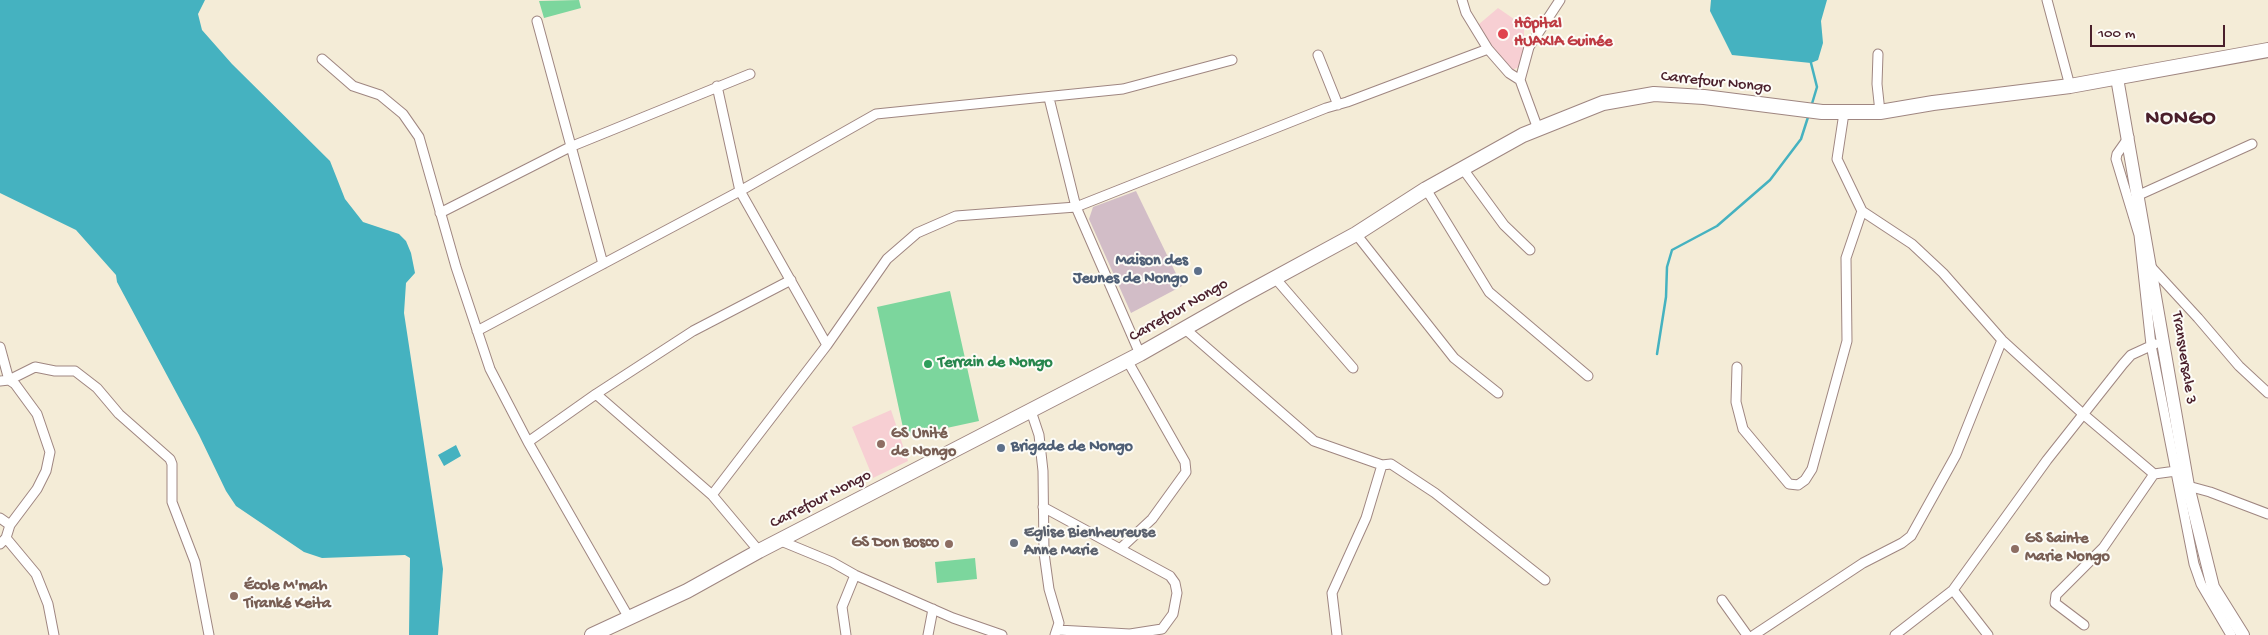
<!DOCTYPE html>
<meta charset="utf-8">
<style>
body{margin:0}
#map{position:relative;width:2268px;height:635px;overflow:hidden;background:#f4ecd7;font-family:"Gochi Hand",sans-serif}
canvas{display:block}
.scale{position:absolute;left:2090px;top:25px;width:135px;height:22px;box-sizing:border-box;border:2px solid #4a1f2b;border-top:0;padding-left:6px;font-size:15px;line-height:18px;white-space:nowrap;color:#4a1f2b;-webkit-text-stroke:4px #fdfcf7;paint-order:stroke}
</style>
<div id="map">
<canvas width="2268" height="635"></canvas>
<div class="scale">100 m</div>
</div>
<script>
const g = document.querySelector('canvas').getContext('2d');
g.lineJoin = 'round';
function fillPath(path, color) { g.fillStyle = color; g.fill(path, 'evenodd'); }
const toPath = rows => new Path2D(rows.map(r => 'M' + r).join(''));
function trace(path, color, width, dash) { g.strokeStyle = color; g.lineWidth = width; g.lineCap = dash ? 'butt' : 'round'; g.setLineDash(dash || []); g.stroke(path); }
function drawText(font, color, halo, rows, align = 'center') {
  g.font = font + ' "Gochi Hand",sans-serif'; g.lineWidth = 4; g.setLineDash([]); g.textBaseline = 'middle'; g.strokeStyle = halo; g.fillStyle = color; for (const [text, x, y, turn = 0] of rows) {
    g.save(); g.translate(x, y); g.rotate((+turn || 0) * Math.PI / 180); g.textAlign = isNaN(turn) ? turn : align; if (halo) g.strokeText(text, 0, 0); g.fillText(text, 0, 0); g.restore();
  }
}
const built = toPath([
 [1498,8,1524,26,1524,49,1519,67,1512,70,1486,41,1478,25],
 [891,410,908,461,873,478,852,427]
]);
const industrial = toPath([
 [1136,191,1182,286,1131,313,1089,219,1093,207]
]);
const green = toPath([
 [579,0,581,8,544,18,539,1],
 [950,291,979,421,905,437,877,307],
 [975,558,977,579,937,583,935,562]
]);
const water = toPath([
 [0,0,205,0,198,14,202,30,232,64,330,161,345,199,363,222,399,234,406,241,411,253,415,273,406,283,404,313,443,569,438,635,409,635,410,558,405,555,322,558,304,552,236,506,226,491,199,435,117,282,116,275,76,230,0,193],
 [1711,0,1827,0,1821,21,1823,43,1818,60,1811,63,1732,55,1710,11],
 [456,445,461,456,444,466,438,455]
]);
const stream = toPath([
 [1811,63,1817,87,1811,107],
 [1657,354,1666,297,1667,267,1672,250,1717,226,1770,180,1801,139,1809,114]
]);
const street = toPath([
 [1462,0,1466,13,1488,49,1509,73,1520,80],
 [2047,0,2070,86],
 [537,21,603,264],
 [1878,54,1877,84,1880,112],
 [1318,55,1338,105],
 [322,59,353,86,380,95,403,114,419,137,456,267,490,369,528,442,629,618],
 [717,86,740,191,827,345],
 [1049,98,1076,207,1140,354],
 [1538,129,1520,80,1529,47,1560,0],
 [2129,137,2117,154,2116,159,2139,235,2151,345,2194,564,2201,584,2231,635],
 [1463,169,1504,225,1530,250],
 [1426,189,1489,292,1588,376],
 [2139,195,2252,144],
 [1862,211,1912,244,1943,273,2002,340,2083,414,2154,474,2176,471],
 [440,213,570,147,750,74],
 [1356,234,1454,358,1498,393],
 [2152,268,2198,318,2239,366,2268,393],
 [1275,278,1353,368],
 [1184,328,1314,441,1382,465,1391,464,1435,493,1545,580],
 [477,331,740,191,876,114,1123,89,1232,60],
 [0,347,9,380,15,384,37,414,50,452,46,471,37,489,10,525,6,538,0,544],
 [1737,367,1736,402,1743,429,1789,484,1798,485,1805,480,1812,469,1847,341,1846,258,1862,211,1837,159,1844,113],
 [0,381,9,380,35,367,55,371,75,371,97,388,119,414,170,459,172,464,172,502,195,562,209,635],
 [596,394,712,495,759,551],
 [1031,411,1039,435,1043,471,1044,553,1049,589,1059,623,1055,635],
 [528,442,596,394,693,331,791,280],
 [2188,486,2210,492,2268,514],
 [712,495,827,345,887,259,917,233,956,216,1076,207,1326,108,1347,102,1488,49],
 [1043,507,1170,576,1175,583,1177,593,1173,614,1162,629,1130,634,1058,630],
 [0,518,10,525],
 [6,538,36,574,48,604,54,635],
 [781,541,832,562,855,575,953,618,1002,635],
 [1121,548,1152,519,1186,472,1185,462,1127,360],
 [1953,590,1988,635],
 [1722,600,1747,635],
 [2084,625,2055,603,2056,595,2103,548,2154,474],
 [846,635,842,607,855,575],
 [928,635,933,609],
 [1337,635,1332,593,1366,518,1382,465],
 [1754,635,1863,563,1902,543,1911,536,1956,455,2002,340],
 [1895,635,1953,590,2047,460,2123,364,2131,355,2155,344]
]);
const secondary = toPath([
 [2117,78,2188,486,2213,587,2243,635]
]);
const primary = toPath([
 [592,635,687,591,759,551,1140,354,1240,297,1356,234,1426,189,1523,135,1603,103,1654,94,1704,97,1822,112,1880,112,1933,103,2070,86,2268,50]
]);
const markers = [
 [1503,34,6,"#e0444e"],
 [1198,271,5,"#5c6f8a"],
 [928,364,5,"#2e9e5b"],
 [881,444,5,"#8d6e63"],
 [1001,448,5,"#5c6f8a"],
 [1014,543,5,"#6b7280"],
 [949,544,5,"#8d6e63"],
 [2015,549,5,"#8d6e63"],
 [234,596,5,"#8d6e63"]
];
const healthNames = [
 ["Hôpital",1514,25],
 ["HUAXIA Guinée",1514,43]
];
const streetNames = [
 ["Carrefour Nongo",1716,83,6],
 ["Carrefour Nongo",1179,311,-30],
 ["Transversale 3",2183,358,81],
 ["Carrefour Nongo",821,500,-27]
];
const serviceNames = [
 ["Maison des",1188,262],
 ["Jeunes de Nongo",1188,280],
 ["Brigade de Nongo",1011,448,"left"]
];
const leisureNames = [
 ["Terrain de Nongo",938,364]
];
const educationNames = [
 ["GS Unité",891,435],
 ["de Nongo",891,453],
 ["GS Sainte",2025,540],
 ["Marie Nongo",2025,558],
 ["GS Don Bosco",939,544,"right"],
 ["École M'mah",244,587],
 ["Tiranké Keita",244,605]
];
const worshipNames = [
 ["Eglise Bienheureuse",1024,534],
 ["Anne Marie",1024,552]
];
const districtNames = [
 ["NONGO",2181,120]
];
fillPath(built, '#f7cfd3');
fillPath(industrial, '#d2bdc7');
fillPath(green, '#7cd69d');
fillPath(water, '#45b2c0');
trace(stream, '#45b2c0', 2.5);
trace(street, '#9f8681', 11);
trace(secondary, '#9f8681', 14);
trace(primary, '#9f8681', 16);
trace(street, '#fff', 9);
trace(secondary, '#fff', 12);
trace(primary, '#fff', 14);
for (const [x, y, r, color] of markers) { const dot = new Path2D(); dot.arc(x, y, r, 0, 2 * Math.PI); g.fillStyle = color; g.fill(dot); trace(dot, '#fdfcf7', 2); }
drawText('bold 16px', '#be3a42', '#fdfcf7', healthNames, 'left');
drawText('16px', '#4a1f2b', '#fdfcf7', streetNames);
drawText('bold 16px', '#4e5e75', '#fdfcf7', serviceNames, 'right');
drawText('bold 16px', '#27864d', '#fdfcf7', leisureNames, 'left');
drawText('bold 16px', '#785e54', '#fdfcf7', educationNames, 'left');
drawText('bold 16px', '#5b616d', '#fdfcf7', worshipNames, 'left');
g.letterSpacing = '1px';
drawText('bold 21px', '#4a1f2b', '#fdfcf7', districtNames);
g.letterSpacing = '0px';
</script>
